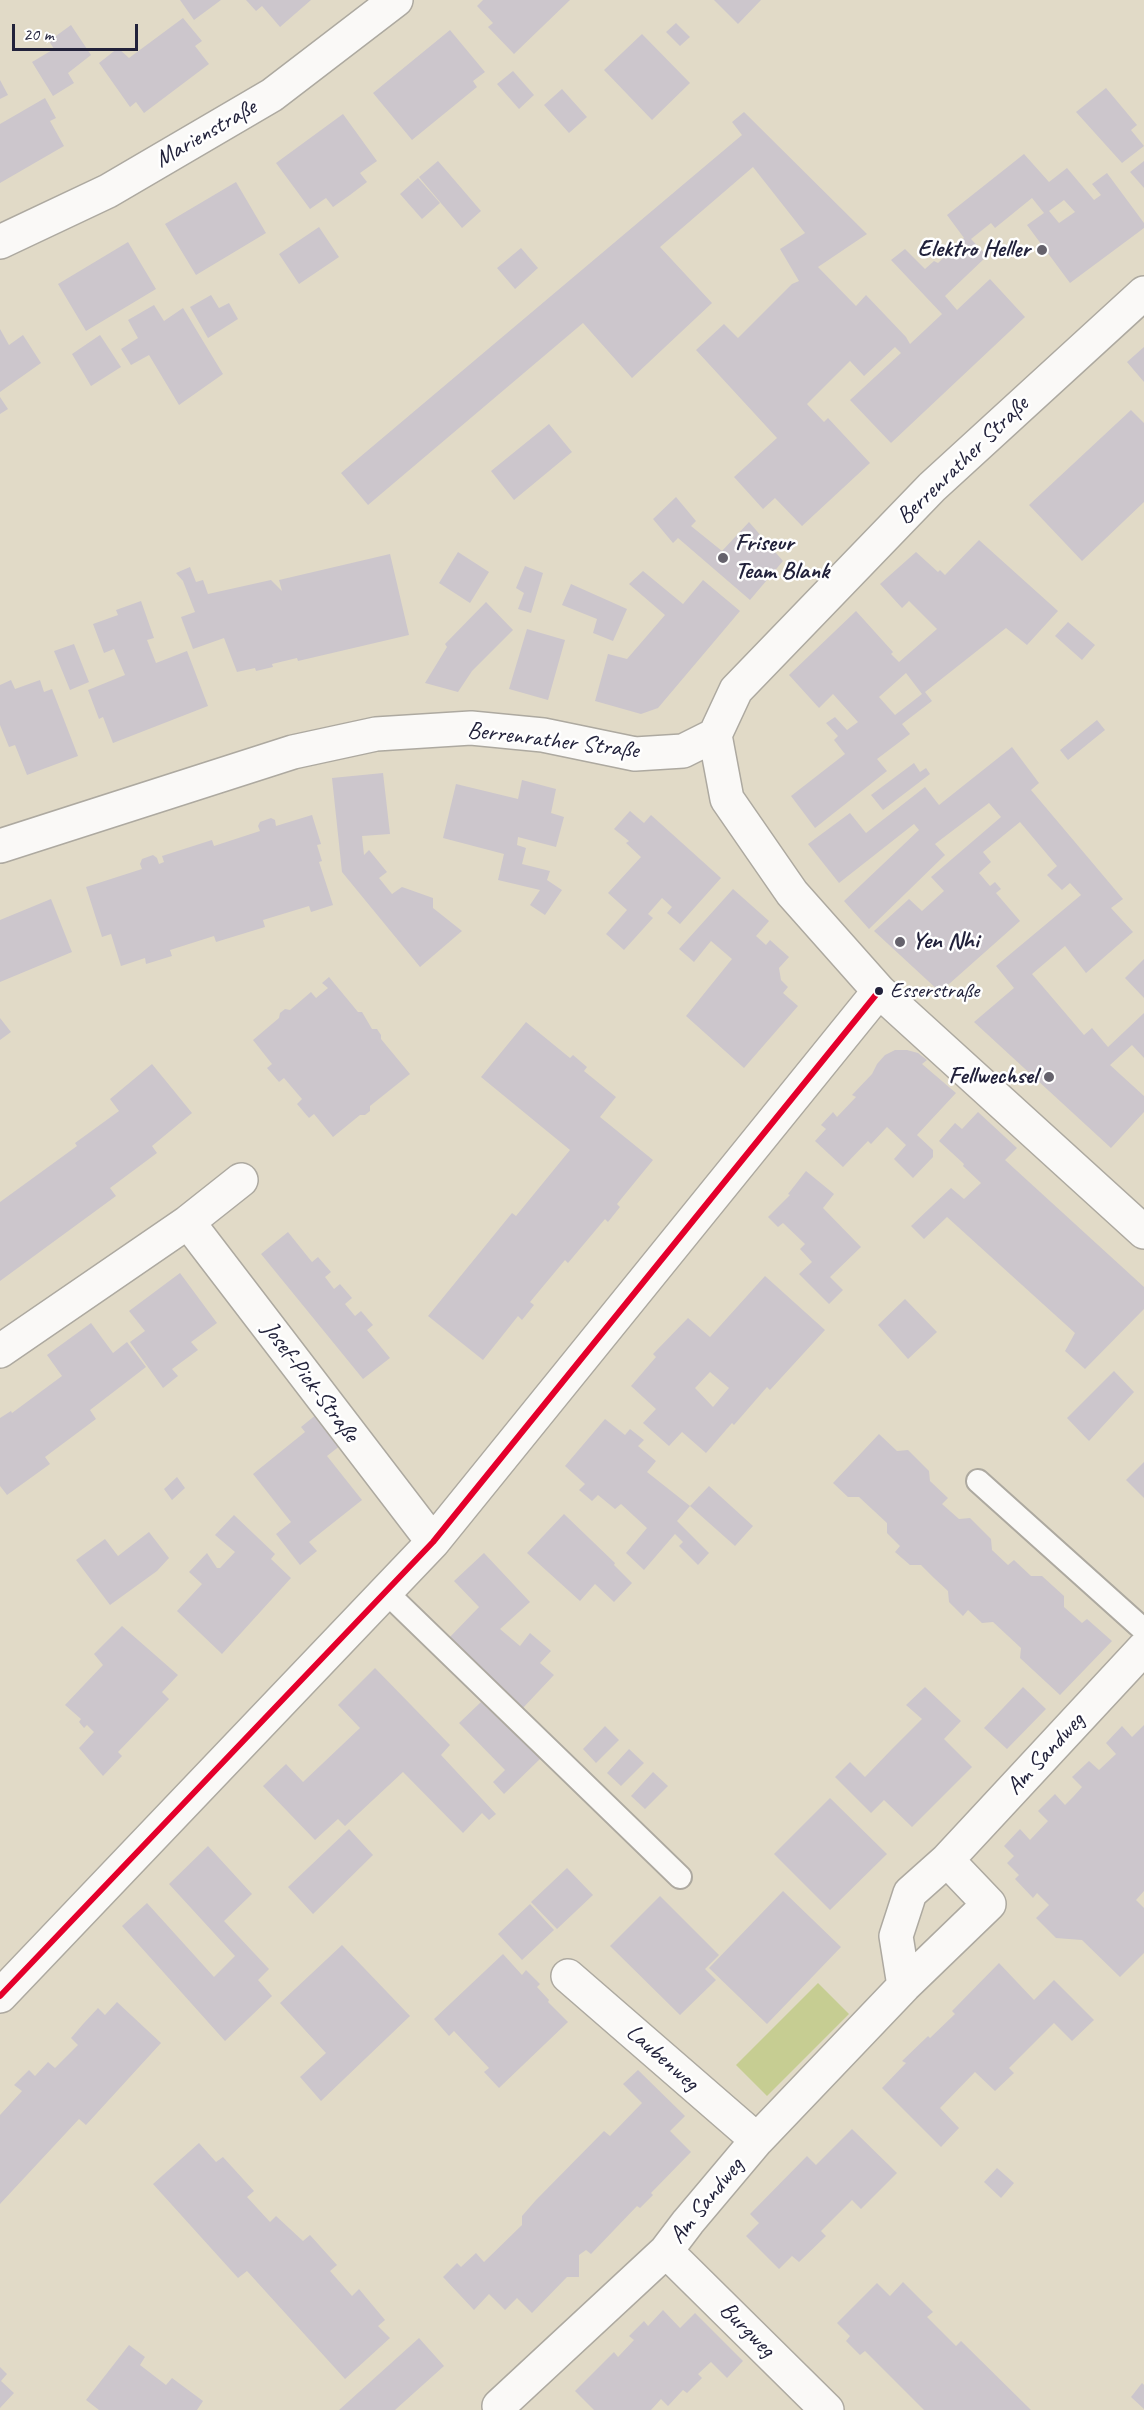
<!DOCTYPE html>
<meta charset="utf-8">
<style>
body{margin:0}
#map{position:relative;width:1144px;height:2410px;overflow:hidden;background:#e1dac7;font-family:Caveat,sans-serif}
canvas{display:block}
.scale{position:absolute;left:12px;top:24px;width:126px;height:27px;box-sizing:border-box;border:3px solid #22223b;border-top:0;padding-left:8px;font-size:18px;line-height:21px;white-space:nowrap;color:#22223b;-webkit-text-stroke:4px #fff;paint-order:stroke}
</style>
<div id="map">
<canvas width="1144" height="2410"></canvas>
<div class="scale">20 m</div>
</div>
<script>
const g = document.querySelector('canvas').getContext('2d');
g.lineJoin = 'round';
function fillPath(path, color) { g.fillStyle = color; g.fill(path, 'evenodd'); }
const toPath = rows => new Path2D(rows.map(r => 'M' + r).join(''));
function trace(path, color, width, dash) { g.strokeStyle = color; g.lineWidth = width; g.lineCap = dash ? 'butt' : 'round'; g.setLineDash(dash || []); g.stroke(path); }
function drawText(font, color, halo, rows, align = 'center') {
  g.font = font + ' Caveat,sans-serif'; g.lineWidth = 5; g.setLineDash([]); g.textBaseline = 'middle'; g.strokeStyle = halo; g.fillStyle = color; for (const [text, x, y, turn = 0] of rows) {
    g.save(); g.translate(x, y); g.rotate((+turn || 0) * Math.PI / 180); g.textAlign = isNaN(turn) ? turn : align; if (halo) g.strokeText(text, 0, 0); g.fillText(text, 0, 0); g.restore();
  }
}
const green = toPath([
 [818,1983,849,2014,767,2096,736,2065]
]);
const building = toPath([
 [180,0,221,0,194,20],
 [246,0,311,0,280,27,262,6,256,11],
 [483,0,570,0,514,54,488,27,493,23,477,6],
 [714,0,761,0,738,24],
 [183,18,202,41,195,46,209,64,144,113,136,102,130,107,99,63,118,48,129,58],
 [676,23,690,37,680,46,666,32],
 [71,25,91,55,68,73,74,83,53,96,32,62,54,49,49,41],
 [450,30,485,72,473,81,477,87,412,140,373,93],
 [642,34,690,83,652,120,604,70],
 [513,71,534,95,519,109,497,84],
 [0,80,8,95,0,99],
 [1106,88,1137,125,1131,130,1144,146,1122,163,1076,112],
 [562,89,587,117,569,133,544,105],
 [45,98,56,118,50,121,64,146,0,183,0,124],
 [744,112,867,234,818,267,856,306,866,295,906,337,910,344,942,314,891,260,905,249,925,269,934,261,938,263,964,238,947,215,1024,154,1049,182,1067,168,1094,200,1101,195,1092,184,1107,173,1144,223,1144,228,1070,283,1027,225,1044,213,1032,198,995,228,991,223,971,239,987,256,945,296,957,310,990,279,1025,317,891,443,850,400,901,353,895,347,864,376,850,361,807,404,824,422,828,418,870,463,802,526,775,498,763,509,734,477,777,438,696,350,724,324,738,338,792,284,799,281,780,249,805,233,753,167,660,247,712,303,632,378,583,323,368,505,341,473,742,135,732,122],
 [1064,200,1075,212,1059,223,1049,211],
 [343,114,377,161,360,173,367,182,350,195,333,207,326,198,310,209,276,163],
 [438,161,481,211,462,228,419,177],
 [1144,161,1144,188,1130,172],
 [418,178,440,203,422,219,400,194],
 [236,182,266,233,196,275,165,224],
 [319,227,339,257,299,284,279,254],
 [128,242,156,289,86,331,58,284],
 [521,248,538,268,515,289,497,268],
 [211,295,219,308,229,303,238,319,208,338,190,307],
 [154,305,164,321,183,308,223,374,179,405,149,355,131,365,121,349,138,338,128,320],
 [0,329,9,345,23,335,41,363,0,392],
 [100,335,121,367,91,386,72,354],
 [1144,347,1144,382,1127,362],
 [0,397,8,409,0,414],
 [1131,410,1144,423,1144,502,1082,561,1029,505],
 [549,424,572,452,514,500,491,471],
 [676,497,696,521,691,526,722,551,749,522,783,561,750,600,678,538,673,543,653,519],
 [979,540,1058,611,1027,645,1006,628,925,692,932,701,902,724,910,734,877,759,887,771,815,828,791,796,845,754,834,740,838,736,826,723,835,717,847,730,858,722,833,694,819,708,789,675,856,611,893,652,891,654,899,662,937,629,909,601,902,608,880,584,916,552,938,572,940,570,945,575],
 [906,673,922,694,895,715,879,697],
 [458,552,489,572,470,603,439,583],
 [390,554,409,635,298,661,297,658,272,664,273,667,256,671,255,668,237,672,224,638,193,649,181,617,195,612,183,581,176,573,190,567,196,582,203,580,208,594,271,580,282,591,279,580],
 [525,566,543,573,531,613,518,609,524,593,516,588],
 [643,571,683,604,703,580,740,611,658,708,641,714,595,701,608,654,627,659,665,615,629,584],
 [571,584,627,609,613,641,593,633,597,619,562,605],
 [141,601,154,638,147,640,156,663,187,651,208,706,113,743,103,717,99,719,88,690,125,675,114,649,104,653,93,624,118,615,116,610],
 [486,602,513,630,472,671,458,692,425,683,447,647,445,644],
 [1068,622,1095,645,1082,660,1055,636],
 [527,629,565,640,548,700,509,689],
 [74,644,89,682,70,690,54,651],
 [11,680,15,689,40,680,44,692,52,689,78,756,27,775,15,745,9,747,0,725,0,685],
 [1097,720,1105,730,1068,760,1060,750],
 [1012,747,1039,783,1031,790,1123,899,1111,908,1133,932,1086,973,1065,946,1032,974,1084,1035,1092,1028,1108,1047,1144,1013,1144,1058,1132,1045,1110,1065,1144,1096,1144,1112,1111,1148,974,1022,1014,988,996,966,1081,895,1070,883,1062,890,1047,875,1057,866,1020,822,983,852,991,862,979,873,990,886,995,882,1001,889,996,893,1020,921,940,992,874,931,909,899,922,911,944,891,931,877,1001,817,989,803,935,844,945,855,869,929,844,901,919,830,914,824,839,883,808,844,850,813,866,833,925,787,939,805],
 [914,763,920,772,926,768,930,774,883,810,871,795],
 [383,773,390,834,362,836,364,855,369,850,387,872,379,878,392,894,402,887,433,898,433,908,462,931,420,967,342,872,332,778],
 [522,780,556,789,551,813,564,817,556,847,518,837,517,845,526,848,522,864,550,871,547,880,562,890,545,915,530,905,540,890,498,880,504,854,443,838,456,784,518,799],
 [630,811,644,823,651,815,721,878,680,924,667,913,672,907,662,898,648,914,653,918,624,950,606,934,627,910,608,893,641,857,626,843,629,841,614,829],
 [312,815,321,844,317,845,322,861,319,862,333,905,311,912,309,906,263,920,265,927,216,942,214,936,170,950,172,956,146,964,145,958,121,966,111,934,102,937,86,887,142,869,140,864,142,859,153,855,157,858,159,864,164,862,162,856,212,840,214,846,260,831,258,826,260,822,271,818,275,820,276,826],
 [733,889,769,921,756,936,766,945,770,940,789,957,779,968,781,980,788,987,783,993,798,1006,744,1068,686,1016,732,959,711,941,694,962,679,949],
 [51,899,72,952,0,982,0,920],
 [1144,959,1144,998,1125,978],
 [329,977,358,1012,362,1012,372,1029,377,1029,381,1035,381,1039,410,1074,370,1106,370,1111,365,1115,360,1115,333,1137,314,1114,309,1118,297,1104,302,1099,284,1078,279,1082,267,1068,272,1064,253,1040,279,1018,280,1013,285,1009,290,1010,311,992,316,998,328,988,322,983],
 [0,1018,11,1032,0,1040],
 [526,1022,570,1058,573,1055,587,1067,584,1071,616,1097,600,1117,653,1160,617,1204,620,1207,608,1222,605,1219,568,1263,565,1260,530,1302,534,1305,522,1320,518,1316,483,1360,428,1316,512,1213,516,1216,570,1150,481,1077],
 [895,1050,907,1050,918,1053,927,1060,922,1064,956,1093,917,1135,933,1150,933,1157,913,1178,894,1159,906,1145,887,1127,871,1144,868,1141,843,1167,815,1141,826,1129,821,1125,833,1112,837,1117,856,1097,852,1095,872,1074,877,1064,885,1055],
 [152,1064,192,1113,152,1146,157,1153,110,1188,116,1196,0,1281,0,1202,77,1146,75,1143,119,1111,110,1099],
 [978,1112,1017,1148,1005,1160,1144,1287,1144,1309,1085,1369,1065,1351,1075,1333,947,1217,924,1239,911,1226,951,1188,964,1199,981,1183,963,1166,964,1164,939,1141,955,1123,962,1129],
 [806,1171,834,1194,823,1208,861,1247,830,1277,843,1290,829,1304,799,1274,812,1262,800,1249,805,1244,783,1223,778,1227,768,1217,790,1195,788,1194],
 [288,1232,312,1262,318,1257,331,1272,325,1277,334,1289,340,1284,352,1298,345,1304,355,1316,361,1311,373,1325,367,1330,390,1358,363,1379,261,1254],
 [180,1273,217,1323,191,1342,198,1350,172,1369,178,1376,163,1388,130,1342,145,1331,129,1311],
 [765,1276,825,1330,770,1390,767,1387,734,1425,732,1423,706,1453,682,1432,669,1446,643,1423,656,1409,631,1386,656,1357,653,1354,688,1318,710,1337],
 [710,1372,729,1388,713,1407,695,1388],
 [905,1299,937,1332,908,1359,878,1325],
 [91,1323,113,1353,127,1342,146,1367,90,1410,96,1419,45,1457,50,1464,7,1495,0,1486,0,1418,11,1411,12,1413,62,1376,47,1355],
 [1114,1371,1134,1392,1089,1441,1067,1418],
 [317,1414,341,1445,327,1456,362,1500,309,1542,317,1551,300,1565,276,1534,291,1522,253,1474,305,1432,301,1427],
 [605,1419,625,1435,630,1429,644,1440,638,1446,656,1461,647,1472,690,1506,709,1486,753,1526,735,1546,690,1506,677,1521,709,1553,698,1565,679,1546,683,1542,675,1534,644,1570,626,1553,647,1528,621,1504,615,1509,598,1495,592,1501,579,1490,585,1484,565,1466],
 [879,1434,897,1451,908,1450,929,1471,930,1481,948,1498,942,1504,959,1519,970,1518,991,1539,992,1550,1008,1565,1014,1560,1031,1576,1042,1576,1064,1596,1064,1607,1082,1623,1087,1619,1112,1641,1060,1695,1020,1658,1021,1648,993,1622,982,1623,968,1610,963,1616,949,1602,948,1591,934,1578,921,1565,910,1565,895,1552,900,1546,887,1533,887,1523,859,1497,848,1497,833,1483],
 [1144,1462,1144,1498,1126,1480],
 [177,1477,185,1488,172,1500,164,1489],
 [564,1514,615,1563,614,1565,632,1583,614,1602,595,1584,580,1601,527,1553],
 [234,1515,275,1554,271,1559,291,1578,222,1654,177,1611,202,1584,189,1572,207,1553,217,1568,220,1568,235,1552,215,1535],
 [149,1532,169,1558,157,1571,110,1605,76,1560,105,1539,118,1556],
 [484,1553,530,1602,500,1629,520,1646,530,1633,551,1651,540,1663,554,1675,522,1709,449,1638,479,1607,454,1581],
 [122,1626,178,1675,162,1692,169,1699,118,1752,122,1756,103,1776,79,1748,94,1732,87,1725,84,1728,79,1722,81,1719,65,1705,103,1665,94,1654],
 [375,1668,450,1745,441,1755,496,1814,489,1820,482,1813,463,1833,403,1772,345,1826,338,1819,315,1840,263,1786,286,1764,303,1782,360,1728,338,1705],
 [925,1687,961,1721,944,1739,972,1767,912,1827,884,1800,871,1813,835,1777,850,1762,865,1777,892,1749,922,1719,906,1705],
 [1023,1687,1046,1709,1007,1749,984,1728],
 [481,1702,541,1758,504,1794,493,1782,505,1770,459,1723],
 [1144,1725,1144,1891,1136,1900,1144,1908,1144,1953,1120,1977,1082,1940,1056,1938,1036,1918,1049,1905,1037,1893,1033,1898,1015,1879,1019,1875,1007,1863,1014,1856,1004,1846,1020,1829,1030,1840,1048,1821,1038,1811,1055,1794,1065,1805,1073,1797,1082,1787,1072,1777,1089,1761,1099,1770,1116,1754,1106,1743,1122,1726,1132,1737],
 [605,1726,619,1740,596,1763,583,1749],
 [629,1749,644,1763,621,1786,607,1773],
 [653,1772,668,1786,645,1809,631,1796],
 [830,1798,887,1854,830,1910,774,1854],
 [349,1829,373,1855,313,1914,288,1887],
 [208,1846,252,1894,224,1921,269,1969,258,1980,272,1996,225,2041,122,1926,147,1903,214,1977,235,1956,169,1884],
 [567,1868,593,1895,557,1929,531,1902],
 [783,1891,841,1947,767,2024,709,1968],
 [660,1896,719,1955,705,1969,716,1980,680,2015,610,1946],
 [530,1904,554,1930,522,1960,498,1934],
 [342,1945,410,2016,321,2101,300,2077,326,2053,280,2003],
 [503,1954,522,1975,526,1970,540,1984,537,1987,549,2000,548,2002,568,2022,499,2088,484,2072,489,2068,454,2031,449,2036,434,2019],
 [999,1963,1034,2000,1054,1980,1094,2020,1072,2041,1054,2023,1009,2068,1014,2073,995,2091,975,2072,940,2108,959,2128,941,2147,882,2088,906,2063,902,2061,928,2036,930,2038,955,2014,952,2011],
 [117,2002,161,2043,86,2125,79,2119,0,2204,0,2115,22,2091,14,2085,29,2070,35,2076,48,2062,55,2068,78,2045,71,2038,84,2023,98,2008,105,2015],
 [638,2070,685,2116,670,2131,691,2152,651,2193,653,2195,640,2208,637,2206,591,2254,586,2250,579,2255,579,2277,567,2277,532,2313,517,2298,505,2310,489,2294,474,2310,443,2277,457,2263,461,2267,476,2253,484,2262,522,2225,522,2216,536,2200,604,2131,610,2136,642,2103,623,2084],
 [852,2129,897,2173,861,2209,852,2200,821,2231,826,2236,799,2262,792,2256,779,2269,746,2236,759,2223,750,2214,807,2156,816,2165],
 [199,2143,216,2162,223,2157,254,2191,247,2197,270,2222,276,2216,303,2241,310,2235,337,2265,330,2271,352,2296,359,2289,385,2320,378,2326,390,2338,345,2379,247,2271,238,2278,153,2184],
 [997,2168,1014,2183,1001,2198,984,2182],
 [903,2282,933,2312,927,2317,956,2346,961,2341,1031,2410,924,2410,865,2351,860,2355,846,2341,850,2336,837,2323,877,2283,890,2296],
 [663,2310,680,2328,695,2313,743,2361,727,2378,711,2362,698,2374,702,2378,687,2393,683,2390,668,2406,661,2399,651,2410,594,2410,575,2391,614,2352,618,2357,634,2340,629,2336,644,2321,648,2326],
 [419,2338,444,2366,395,2410,339,2410],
 [129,2345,145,2357,140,2365,166,2385,172,2378,203,2401,197,2410,99,2410,86,2400],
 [0,2367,7,2374,1,2381,14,2393,0,2408],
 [1142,2383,1144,2385,1144,2409,1131,2397]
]);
const service = toPath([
 [978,1481,1144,1630],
 [387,1593,680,1877]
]);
const minor = toPath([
 [0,242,108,191,272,95,396,0],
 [715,735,727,799,792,893,879,991,1144,1232],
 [0,846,293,752,376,734,471,728,543,735,635,754,683,751,715,735,736,690,932,487,1144,293],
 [188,1222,241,1180],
 [0,1351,188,1222,433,1542],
 [568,1976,757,2140],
 [904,1986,989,1904,947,1860,1144,1648],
 [0,1996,433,1542,879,991],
 [666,2251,827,2410],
 [499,2406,666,2251,688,2222,757,2140,904,1986,896,1936,910,1893,947,1860]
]);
const bus1 = toPath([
 [0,1996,433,1542,879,991]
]);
const markers = [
 [1042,250,6,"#65626c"],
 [723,558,6,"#65626c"],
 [900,942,6,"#65626c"],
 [879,991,5,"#22223b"],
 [1049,1077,6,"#65626c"]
];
const busNames = [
 ["Esserstraße",890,991]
];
const streetNames = [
 ["Marienstraße",206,134,-30],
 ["Berrenrather Straße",963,461,-44],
 ["Berrenrather Straße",553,741,7],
 ["Josef-Pick-Straße",310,1382,53],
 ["Am Sandweg",1046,1754,-47],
 ["Laubenweg",662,2058,41],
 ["Am Sandweg",707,2201,-51],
 ["Burgweg",747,2330,45]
];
const poiNames = [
 ["Elektro Heller",1030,250],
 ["Friseur",735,544,"left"],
 ["Team Blank",735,572,"left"],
 ["Yen Nhi",912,942,"left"],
 ["Fellwechsel",1037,1077]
];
fillPath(green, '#c6cd92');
fillPath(building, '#ccc6cc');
trace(service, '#ada9a0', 26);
trace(minor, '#ada9a0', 36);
trace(service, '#faf9f7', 22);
trace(minor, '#faf9f7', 33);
trace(bus1, '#e4002b', 6);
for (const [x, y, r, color] of markers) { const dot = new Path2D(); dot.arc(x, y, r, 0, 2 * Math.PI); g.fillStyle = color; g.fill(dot); trace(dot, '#fff', 2); }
drawText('22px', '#22223b', '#fff', busNames, 'left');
drawText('24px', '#22223b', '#fff', streetNames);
drawText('bold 24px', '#22223b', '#fff', poiNames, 'right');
</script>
